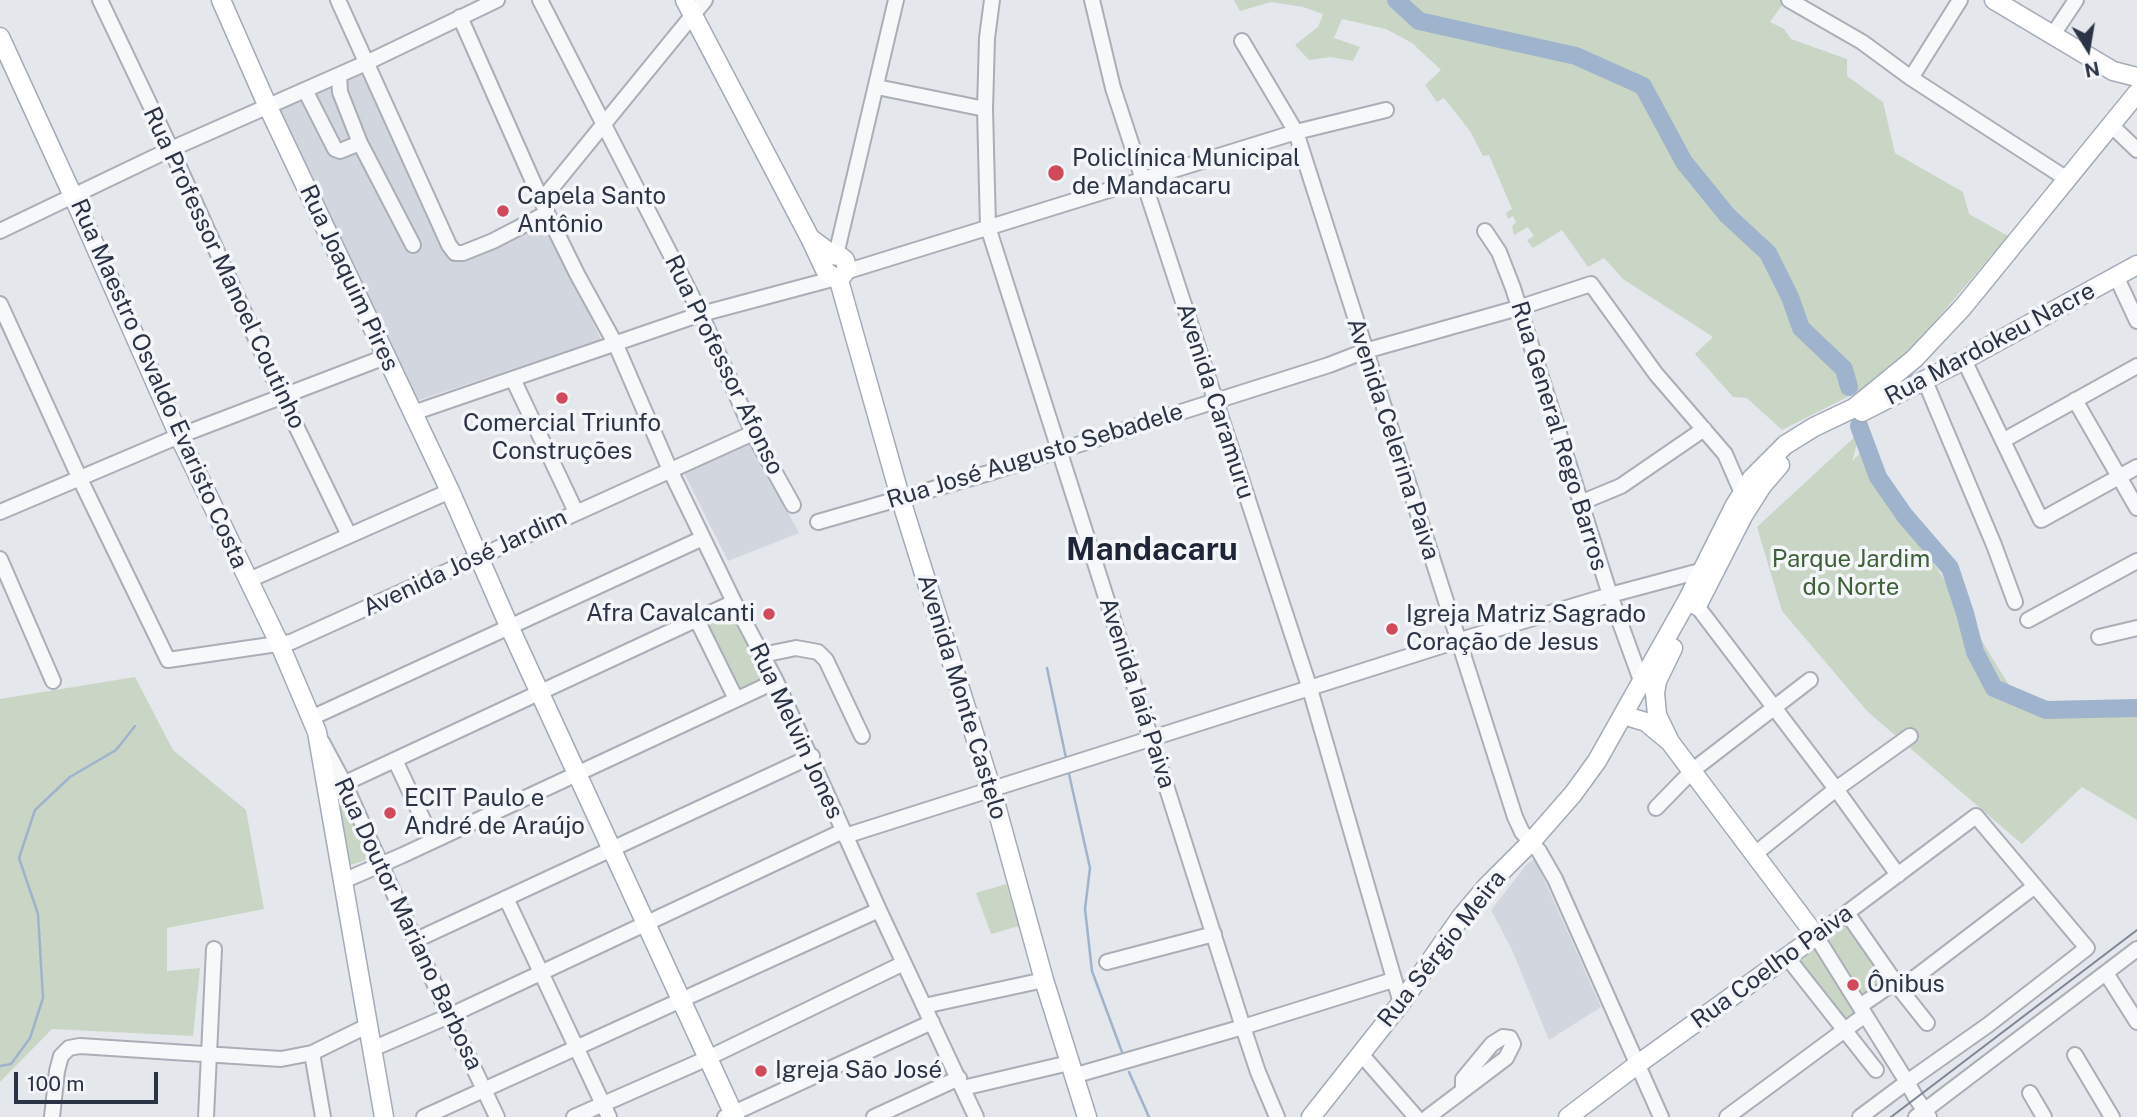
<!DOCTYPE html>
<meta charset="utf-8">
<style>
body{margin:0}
#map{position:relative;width:2137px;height:1117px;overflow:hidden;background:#e4e7ec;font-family:"Public Sans",sans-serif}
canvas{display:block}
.north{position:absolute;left:2053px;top:14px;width:70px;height:70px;-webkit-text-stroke:5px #f4f6f9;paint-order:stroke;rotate:169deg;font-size:19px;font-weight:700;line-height:28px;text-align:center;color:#2b3445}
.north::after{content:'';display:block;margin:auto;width:24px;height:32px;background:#2b3445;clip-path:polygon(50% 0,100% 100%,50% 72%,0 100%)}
.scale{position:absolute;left:14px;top:1072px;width:144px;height:32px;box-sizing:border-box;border:4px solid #2b3445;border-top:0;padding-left:9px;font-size:21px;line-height:24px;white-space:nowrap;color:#2b3445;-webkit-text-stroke:5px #f4f6f9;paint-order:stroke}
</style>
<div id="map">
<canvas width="2137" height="1117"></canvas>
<div class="north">N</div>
<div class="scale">100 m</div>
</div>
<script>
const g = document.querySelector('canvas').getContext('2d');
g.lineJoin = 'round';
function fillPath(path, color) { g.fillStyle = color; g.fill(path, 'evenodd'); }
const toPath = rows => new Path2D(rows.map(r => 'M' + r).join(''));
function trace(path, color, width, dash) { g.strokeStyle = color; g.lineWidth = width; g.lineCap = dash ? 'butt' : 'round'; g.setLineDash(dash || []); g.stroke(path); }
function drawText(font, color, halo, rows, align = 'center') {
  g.font = font + ' "Public Sans",sans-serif'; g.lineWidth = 7; g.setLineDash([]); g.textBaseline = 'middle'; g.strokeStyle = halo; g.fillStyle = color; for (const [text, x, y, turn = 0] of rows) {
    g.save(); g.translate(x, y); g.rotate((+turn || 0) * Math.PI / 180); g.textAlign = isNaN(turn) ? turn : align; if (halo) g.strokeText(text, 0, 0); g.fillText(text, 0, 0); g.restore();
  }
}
const built = toPath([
 [362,65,454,259,546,219,601,340,413,402,278,107],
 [751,444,799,533,728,561,683,471],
 [1535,859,1601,1007,1549,1040,1512,950,1491,910,1527,864]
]);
const green = toPath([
 [1234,0,1782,0,1785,1,1770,22,1784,29,1791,39,1847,59,1847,76,1883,102,1895,153,1963,192,1969,214,2008,236,1914,346,1873,384,1782,430,1747,398,1733,397,1695,354,1713,337,1623,279,1604,258,1588,267,1562,230,1533,248,1527,240,1534,236,1528,227,1514,235,1512,226,1516,222,1513,216,1508,219,1506,213,1512,209,1489,155,1483,156,1470,131,1444,98,1437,102,1425,85,1441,70,1412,43,1386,29,1342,19,1334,38,1360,47,1353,61,1331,57,1309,60,1295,45,1318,27,1323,14,1303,7,1271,2,1240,11],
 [1861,431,1852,461,1867,447,1905,516,2017,698,2122,709,2137,707,2137,820,2082,787,2022,844,1868,712,1782,611,1757,527],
 [736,604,776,681,736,699,697,621],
 [135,677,173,750,246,810,264,909,167,928,167,971,200,968,193,1036,52,1029,0,1082,0,699],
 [333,792,344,798,372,858,344,867],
 [1006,884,1019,926,991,934,976,893],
 [1845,919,1892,986,1866,1004,1823,937],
 [1815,943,1861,1013,1843,1025,1792,957]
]);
const stream = toPath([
 [1047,668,1066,758],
 [1069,774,1090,868,1085,909,1092,971,1122,1052],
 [0,1066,11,1064,30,1038,43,998,38,914,19,858,35,810,70,777,116,750,135,726],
 [1129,1072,1149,1117]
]);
const river = toPath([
 [1396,0,1419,21,1576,56,1643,86,1684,162,1727,215,1768,253,1790,297,1801,328,1844,369,1849,387],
 [1859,426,1878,477,1905,516,1950,568,1965,613,1975,652,1994,688,2046,710,2137,708]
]);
const minor = toPath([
 [100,0,171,149,282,397,349,535],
 [338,0,449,245,455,253,463,253,493,241,547,213],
 [540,0,701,314,753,433,793,505],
 [992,0,987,38,985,109,988,227,1243,1027,1258,1072,1277,1117],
 [1092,0,1113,88,1310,689,1401,1003],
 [1789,0,1862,42,1911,78,2067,179],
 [460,17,547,213,577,274,616,345,670,470,734,602,776,681,879,910,976,1117],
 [2052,36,2076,0],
 [1242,41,1296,132,1515,817,1522,832,1539,851,1555,879,1661,1117],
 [339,75,340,92,360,143,413,245],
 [1911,78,1960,0],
 [877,87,985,109],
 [305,90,335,149,340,151,360,143],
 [2111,125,2137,150],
 [541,201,705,0],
 [0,231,171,149,366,63,497,0],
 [1485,231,1499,252,1513,288,1610,595,1642,683],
 [836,255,896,0],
 [845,272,1296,132,1386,110],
 [2116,276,2137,321],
 [0,304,80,479,168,660,291,642,753,433],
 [1964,360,2041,520,2137,467],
 [513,379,576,512],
 [1925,381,1994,545,2015,602],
 [2075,400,2137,508],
 [413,413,701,314,836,278],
 [2004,440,2137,366],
 [1580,503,1621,486,1704,429],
 [0,512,179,436,385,357],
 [818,522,992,472,1329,365,1365,351,1518,308,1591,284,1656,374,1725,454,1742,493],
 [0,559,53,681],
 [249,580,450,491],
 [1697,606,1836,789,1898,875],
 [697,620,736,699],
 [2028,620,2137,561],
 [2099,637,2137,628],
 [762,655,796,648,818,652,826,660,862,736],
 [311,718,703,538],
 [322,742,345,785,449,1016,497,1117],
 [395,760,433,841],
 [328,791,734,602],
 [1656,808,1693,770,1810,680],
 [845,836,1457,641,1610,595,1700,571],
 [1756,853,1836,789,1910,736],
 [343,881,403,855,776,681],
 [506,898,609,1117],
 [1847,913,1900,989,1927,1023],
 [416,940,812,756],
 [1787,957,1876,1070],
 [1107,962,1214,934],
 [2106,973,2137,1022],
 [1900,989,2035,886],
 [924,1006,1044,980],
 [1860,1006,1895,982],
 [372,1049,449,1016,843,831],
 [312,1053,323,1117],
 [1361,1054,1416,1117],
 [2075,1055,2112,1117],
 [1073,1076,1243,1027,1393,980],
 [963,1088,1069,1063],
 [2030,1093,2044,1117],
 [52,1117,57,1071,61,1056,69,1048,80,1046,281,1059,312,1053,367,1026],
 [206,1117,214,949],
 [424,1117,879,910],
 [574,1117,708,1058,904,963],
 [725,1117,932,1022],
 [874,1117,959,1078],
 [1428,1117,1506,1058,1513,1044,1510,1038,1503,1037,1492,1044,1463,1079,1463,1089],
 [1727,1117,1865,1015],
 [1860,1117,1907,1082,1988,1025,2087,948,1976,816,1816,936,1907,1082,1916,1098,1929,1117],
 [1916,1117,2137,949]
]);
const major = toPath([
 [221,0,268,107,450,491,509,626,735,1117],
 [685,0,810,238,826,272,836,278,843,275,847,269,845,260,840,256,833,255,810,238],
 [1994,0,2113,71,2137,77],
 [0,37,73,196,179,436,280,645,317,732,384,1117],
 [838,277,901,500,992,791,1044,980,1087,1117],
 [1862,412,1964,360,2137,265],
 [1697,606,1743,516,1762,486,1780,465],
 [1670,742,1657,715,1655,693,1657,681,1673,648],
 [1311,1117,1401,1003,1461,917,1487,886,1531,842,1573,794,1597,761,1687,601,1735,505,1752,478,1785,445,1814,427,1854,408,1914,359,1963,307,2137,93],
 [1568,1117,1638,1064,1816,936,1670,742,1646,722,1623,715]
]);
const tram = toPath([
 [1891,1117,2137,930]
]);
const markers = [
 [1056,173,9,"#d1495b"],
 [503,211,7,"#d1495b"],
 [562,398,7,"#d1495b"],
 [769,614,7,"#d1495b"],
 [1392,629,7,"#d1495b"],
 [390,813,7,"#d1495b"],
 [1853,985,7,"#d1495b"],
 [761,1071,7,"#d1495b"]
];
const poiNames = [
 ["Policlínica Municipal",1072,159],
 ["de Mandacaru",1072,187],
 ["Capela Santo",517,197],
 ["Antônio",517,225],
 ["Comercial Triunfo",562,424,"center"],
 ["Construções",562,452,"center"],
 ["Afra Cavalcanti",755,614,"right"],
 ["Igreja Matriz Sagrado",1406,615],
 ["Coração de Jesus",1406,643],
 ["ECIT Paulo e",404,799],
 ["André de Araújo",404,827],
 ["Ônibus",1867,985],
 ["Igreja São José",775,1071]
];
const streetNames = [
 ["Rua Professor Manoel Coutinho",224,268,65],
 ["Rua Joaquim Pires",349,278,65],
 ["Rua Mardokeu Nacre",1990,344,-28],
 ["Rua Professor Afonso",724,365,64],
 ["Rua Maestro Osvaldo Evaristo Costa",159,384,66],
 ["Avenida Caramuru",1215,401,72],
 ["Rua General Rego Barros",1559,436,73],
 ["Avenida Celerina Paiva",1393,439,72],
 ["Rua José Augusto Sebadele",1035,456,-17],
 ["Avenida José Jardim",465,563,-25],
 ["Avenida Iaiá Paiva",1137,693,72],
 ["Avenida Monte Castelo",962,697,73],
 ["Rua Melvin Jones",796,731,65],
 ["Rua Doutor Mariano Barbosa",408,924,65],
 ["Rua Sérgio Meira",1442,949,-52],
 ["Rua Coelho Paiva",1772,967,-36]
];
const parkNames = [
 ["Parque Jardim",1851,560],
 ["do Norte",1851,588]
];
const districtNames = [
 ["Mandacaru",1152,550]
];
fillPath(built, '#d2d6de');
fillPath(green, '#c9d6c5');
trace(stream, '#9fb4cc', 2.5);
trace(river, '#9fb4cc', 18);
trace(minor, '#a9aeb7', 18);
trace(major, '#a3abb8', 21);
trace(minor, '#f7f8fa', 14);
trace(major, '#fff', 18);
trace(tram, '#7d8696', 2);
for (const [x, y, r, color] of markers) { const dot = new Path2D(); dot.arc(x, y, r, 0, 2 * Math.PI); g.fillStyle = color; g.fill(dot); trace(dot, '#f4f6f9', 2.5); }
drawText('24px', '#2b3445', '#f4f6f9', poiNames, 'left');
drawText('24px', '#2b3445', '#f4f6f9', streetNames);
drawText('24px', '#3f6138', '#f4f6f9', parkNames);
drawText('bold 32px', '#1d2536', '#f4f6f9', districtNames);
</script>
